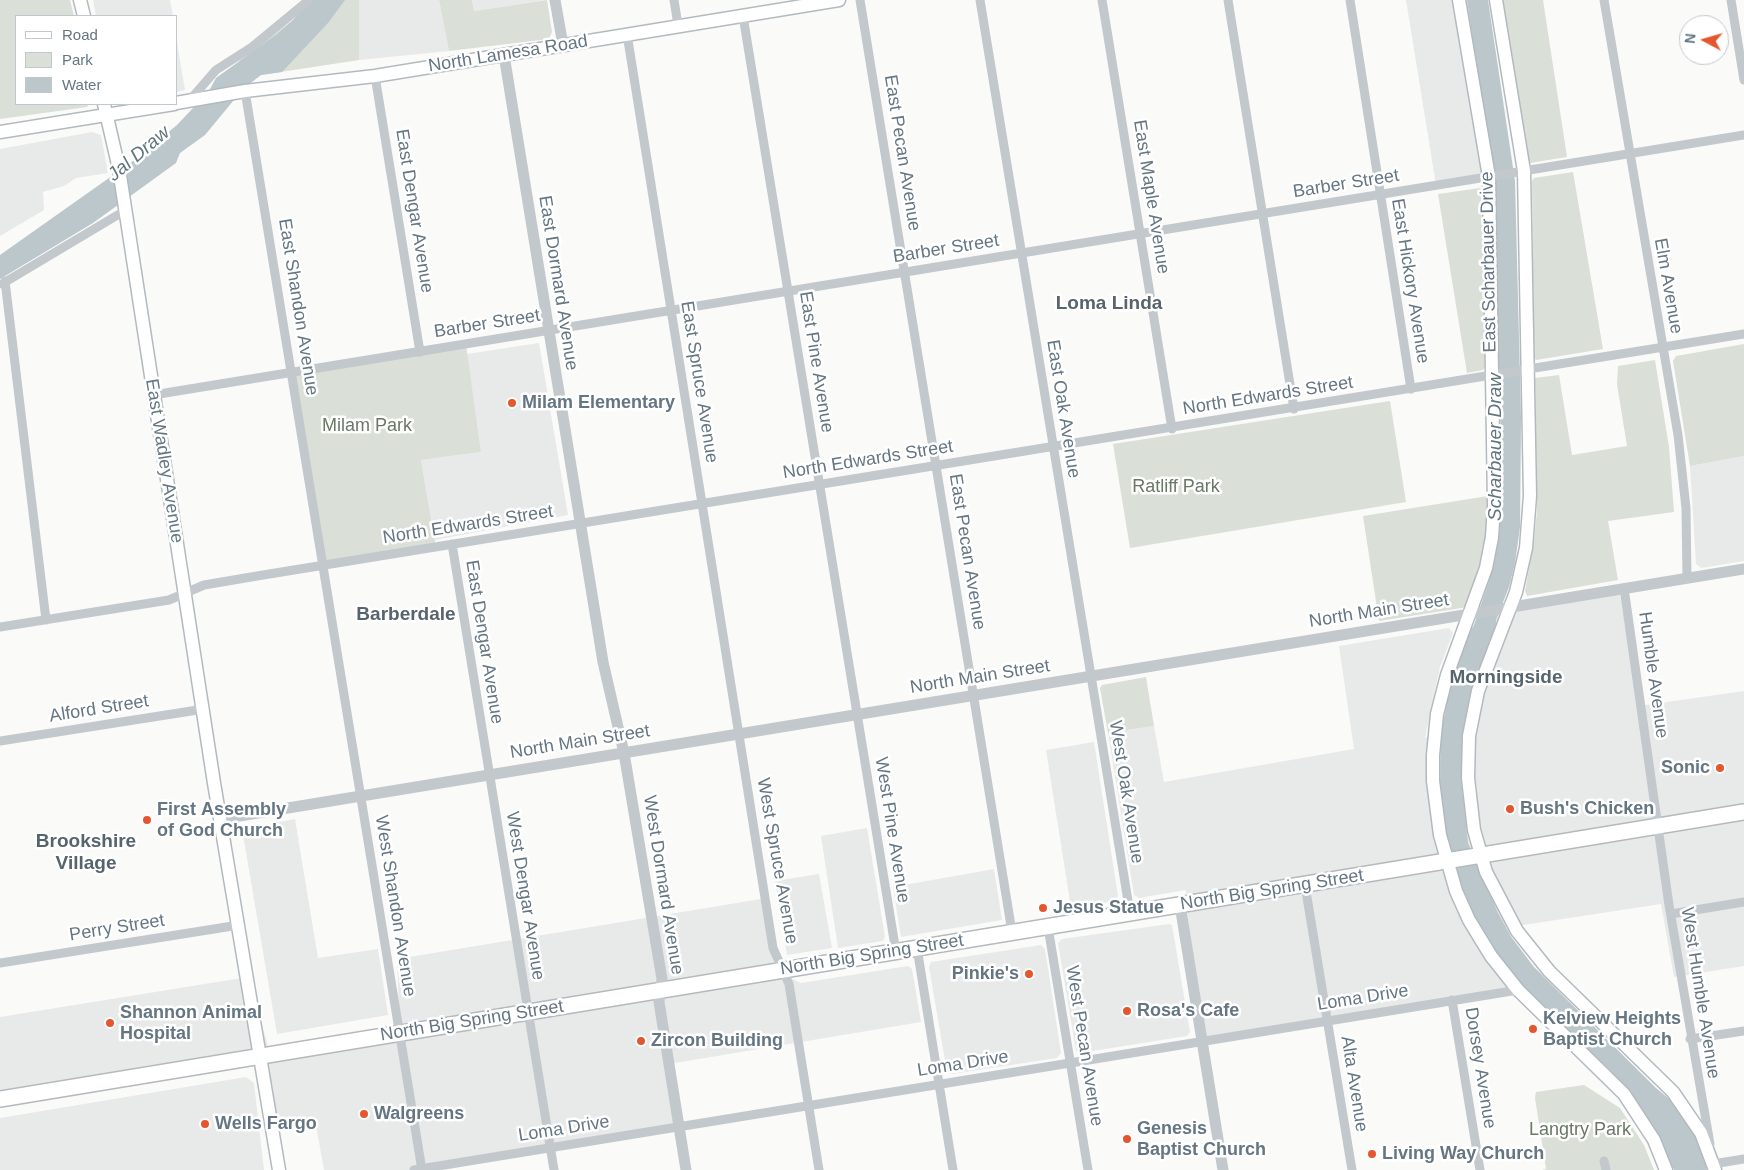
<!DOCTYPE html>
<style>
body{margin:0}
#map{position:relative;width:1744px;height:1170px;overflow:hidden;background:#fafaf8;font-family:Arial,sans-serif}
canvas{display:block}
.legend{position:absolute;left:15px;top:15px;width:162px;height:90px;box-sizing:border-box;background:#fff;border:1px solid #c1c8cd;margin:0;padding:6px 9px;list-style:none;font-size:15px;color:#657683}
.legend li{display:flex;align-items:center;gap:10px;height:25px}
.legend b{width:25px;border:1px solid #c1c8cd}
.north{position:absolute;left:1679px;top:15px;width:50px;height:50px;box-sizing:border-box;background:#fff;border:1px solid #c1c8cd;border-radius:50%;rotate:276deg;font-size:14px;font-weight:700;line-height:20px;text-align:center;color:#657683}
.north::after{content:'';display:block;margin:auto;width:18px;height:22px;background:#e4572e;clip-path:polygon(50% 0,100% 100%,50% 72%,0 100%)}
</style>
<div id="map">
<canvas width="1744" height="1170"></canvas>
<ul class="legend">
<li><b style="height:6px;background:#fff"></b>Road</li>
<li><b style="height:14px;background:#dadfd7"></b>Park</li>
<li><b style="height:14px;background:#bbc7cb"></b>Water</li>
</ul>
<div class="north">N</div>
</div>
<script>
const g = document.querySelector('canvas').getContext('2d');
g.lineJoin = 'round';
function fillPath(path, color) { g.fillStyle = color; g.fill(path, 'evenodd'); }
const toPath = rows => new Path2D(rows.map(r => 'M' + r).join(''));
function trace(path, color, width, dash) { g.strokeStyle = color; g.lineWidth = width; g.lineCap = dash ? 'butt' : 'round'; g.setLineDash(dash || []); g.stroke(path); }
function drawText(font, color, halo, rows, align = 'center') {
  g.font = font + ' Arial,sans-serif'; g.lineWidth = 5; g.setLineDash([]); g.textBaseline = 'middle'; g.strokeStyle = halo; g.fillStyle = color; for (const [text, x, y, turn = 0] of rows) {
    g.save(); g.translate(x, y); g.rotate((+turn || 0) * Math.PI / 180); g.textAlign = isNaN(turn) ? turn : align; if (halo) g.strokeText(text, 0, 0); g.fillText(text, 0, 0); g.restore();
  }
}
const built = toPath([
 [93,0,170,0,173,16,96,16],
 [359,0,439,0,449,51,359,60],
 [472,0,545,0,474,11],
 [1406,0,1479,0,1506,174,1436,185],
 [176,37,185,90,176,92],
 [92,132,101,135,108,173,76,178,64,186,43,192,44,210,0,236,0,149],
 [539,343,568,515,435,540,421,460,481,452,467,354],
 [1744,456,1744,561,1701,568,1696,564,1690,466],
 [1619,589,1639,706,1744,691,1744,966,1674,977,1661,904,1497,929,1537,986,1202,1041,1191,978,1186,890,1139,898,1134,895,1108,733,1154,726,1164,782,1354,749,1339,646,1449,628,1453,633,1440,667,1425,738,1454,720,1493,611],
 [1094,742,1118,896,1115,901,1071,908,1046,750],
 [295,819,318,958,378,949,388,1015,277,1034,242,829],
 [867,828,885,937,883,941,838,948,821,836],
 [994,869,1002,920,901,937,893,887],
 [819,874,832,948,787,955,775,881],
 [767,898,780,973,801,983,908,966,912,969,921,1022,669,1064,679,1127,413,1170,324,1170,316,1125,273,1132,261,1057,0,1099,0,1017,248,977,269,1049,400,1034,397,959],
 [1169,924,1172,925,1190,1032,1187,1036,1080,1053,1076,1051,1058,943,1062,939],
 [1041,945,1045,949,1061,1053,1057,1058,952,1074,947,1072,929,967,931,962],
 [246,1077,254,1083,264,1170,0,1170,0,1118]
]);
const green = toPath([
 [0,0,70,0,74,16,16,16,16,104,89,104,87,107,0,119],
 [311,0,359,0,359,60,261,75,239,61,293,20],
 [439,0,472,0,474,11,547,0,552,32,549,39,449,51],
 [1500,0,1543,0,1567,157,1530,163,1525,159],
 [1573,172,1603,349,1536,360,1534,358,1532,181,1534,178],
 [1480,188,1484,190,1486,366,1483,370,1467,373,1438,194],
 [466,344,481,452,421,460,436,547,324,565,292,373],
 [1744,344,1744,456,1690,466,1673,361,1676,356],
 [1655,360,1669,447,1674,512,1608,521,1618,580,1527,596,1525,591,1534,542,1537,511,1535,378,1559,375,1572,455,1627,446,1617,384,1618,366],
 [1390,401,1406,502,1130,548,1113,444],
 [1488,496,1486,538,1479,574,1468,607,1379,621,1363,516],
 [1146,677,1154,726,1108,733,1100,688,1102,685],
 [1584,1085,1620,1108,1644,1145,1654,1170,1542,1170,1546,1169,1535,1098,1536,1092]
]);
const water = toPath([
 [311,0,345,0,328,23,282,72,261,75,243,89,205,135,180,153,176,163,93,223,0,279,0,255,133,161,177,125,209,91,216,78,277,34,293,20],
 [1467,0,1488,0,1515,181,1521,418,1520,527,1515,563,1509,587,1496,620,1496,625,1474,685,1464,735,1461,777,1468,843,1498,913,1512,938,1534,967,1656,1088,1673,1102,1690,1125,1704,1157,1707,1170,1674,1170,1667,1154,1639,1105,1610,1070,1522,988,1491,947,1466,902,1449,849,1440,801,1441,732,1454,668,1465,640,1474,625,1489,581,1498,541,1501,500,1502,448,1497,366,1494,184]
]);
const minor = toPath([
 [674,0,678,25],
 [860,0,1012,932],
 [980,0,1130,913],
 [1102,0,1172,429],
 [1228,0,1294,409],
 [1350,0,1411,389],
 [1604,0,1678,435,1686,508,1687,578],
 [1731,0,1744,80],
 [743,16,896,952],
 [627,34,773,948,789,984,819,1170],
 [375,76,420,352],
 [245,91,422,1170],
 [190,100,216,70,252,47,309,0],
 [5,281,46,620],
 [2,284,126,210],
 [153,395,1744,135],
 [452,544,554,1170],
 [1624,588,1669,905,1710,1144],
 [0,627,169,600,204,585,257,576,1744,334],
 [0,741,204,709],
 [1305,885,1352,1170],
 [1671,914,1744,902],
 [1048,927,1088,1170],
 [917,948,953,1170],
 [0,963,239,925],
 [1452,1000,1480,1170],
 [1690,1039,1744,1031],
 [1712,1159,1713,1164,1744,1159],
 [1604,1161,1606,1170],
 [414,1170,1518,990]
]);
const tertiary = toPath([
 [555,0,563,45],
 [504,55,603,662,624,753,662,979,659,1002,686,1170],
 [221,819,1744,569],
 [1180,905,1223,1170]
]);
const secondary = toPath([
 [80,0,84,16],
 [1459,0,1489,177,1494,506,1492,537,1486,568,1447,675,1437,714,1433,755,1433,781,1440,835,1456,891,1469,920,1491,956,1518,990,1624,1094,1654,1140,1666,1170],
 [1496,0,1524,171,1530,496,1526,548,1516,592,1478,691,1469,736,1468,778,1474,830,1486,872,1517,931,1549,971,1673,1092,1701,1133,1715,1170],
 [176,103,245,91,375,76,839,0],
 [104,104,119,169,214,783,279,1170],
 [0,132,174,104]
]);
const trunk = toPath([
 [0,1099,1744,812]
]);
const markers = [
 [512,403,5,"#e4572e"],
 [1720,768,5,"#e4572e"],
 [1510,809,5,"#e4572e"],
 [147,820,5,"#e4572e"],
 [1043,908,5,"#e4572e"],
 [1029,974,5,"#e4572e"],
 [1127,1011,5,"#e4572e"],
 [110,1023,5,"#e4572e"],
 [1533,1029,5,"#e4572e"],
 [641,1041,5,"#e4572e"],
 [364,1114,5,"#e4572e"],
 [205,1124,5,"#e4572e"],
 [1127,1139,5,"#e4572e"],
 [1372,1154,5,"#e4572e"]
];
const streetNames = [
 ["North Lamesa Road",508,54,-9],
 ["East Pecan Avenue",902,153,81],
 ["Barber Street",1346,184,-9],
 ["East Maple Avenue",1151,197,81],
 ["East Dengar Avenue",414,211,81],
 ["Barber Street",946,249,-9],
 ["East Scharbauer Drive",1489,262,-91],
 ["East Hickory Avenue",1410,281,81],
 ["East Dormard Avenue",558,283,81],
 ["Elm Avenue",1668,286,80],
 ["East Shandon Avenue",298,307,81],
 ["Barber Street",487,324,-9],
 ["East Pine Avenue",816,362,81],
 ["East Spruce Avenue",699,382,81],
 ["North Edwards Street",1268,396,-9],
 ["East Oak Avenue",1063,409,81],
 ["North Edwards Street",868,460,-9],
 ["East Wadley Avenue",164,461,81],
 ["North Edwards Street",468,525,-9],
 ["East Pecan Avenue",967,552,81],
 ["North Main Street",1379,611,-9],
 ["East Dengar Avenue",484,642,81],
 ["Humble Avenue",1653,675,82],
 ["North Main Street",980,677,-9],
 ["Alford Street",99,709,-9],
 ["North Main Street",580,742,-9],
 ["West Oak Avenue",1126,792,81],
 ["West Pine Avenue",892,830,81],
 ["West Spruce Avenue",777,861,80],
 ["West Dormard Avenue",663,885,81],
 ["North Big Spring Street",1272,890,-9],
 ["West Dengar Avenue",525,896,81],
 ["West Shandon Avenue",395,906,81],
 ["Perry Street",117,928,-9],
 ["North Big Spring Street",872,955,-9],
 ["West Humble Avenue",1700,993,81],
 ["Loma Drive",1363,998,-9],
 ["North Big Spring Street",472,1021,-9],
 ["West Pecan Avenue",1084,1046,81],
 ["Loma Drive",963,1064,-9],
 ["Dorsey Avenue",1480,1068,81],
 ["Alta Avenue",1354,1084,81],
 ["Loma Drive",564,1129,-9]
];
const poiNames = [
 ["Milam Elementary",522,403],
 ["Sonic",1710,768,"right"],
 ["Bush's Chicken",1520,809],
 ["First Assembly",157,810],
 ["of God Church",157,831],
 ["Jesus Statue",1053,908],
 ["Pinkie's",1019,974,"right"],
 ["Rosa's Cafe",1137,1011],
 ["Shannon Animal",120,1013],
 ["Hospital",120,1034],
 ["Kelview Heights",1543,1019],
 ["Baptist Church",1543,1040],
 ["Zircon Building",651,1041],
 ["Walgreens",374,1114],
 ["Wells Fargo",215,1124],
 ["Genesis",1137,1129],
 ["Baptist Church",1137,1150],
 ["Living Way Church",1382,1154]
];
const parkNames = [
 ["Milam Park",367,426],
 ["Ratliff Park",1176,487],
 ["Langtry Park",1580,1130]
];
const waterNames = [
 ["Jal Draw",139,154,-40],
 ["Scharbauer Draw",1496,447,-90]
];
const neighbourhoodNames = [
 ["Loma Linda",1109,304],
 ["Barberdale",406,615],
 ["Morningside",1506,678],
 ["Brookshire",86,842],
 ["Village",86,864]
];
fillPath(built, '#e8e9e9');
fillPath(green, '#dadfd7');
fillPath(water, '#bbc7cb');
trace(secondary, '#b3babf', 15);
trace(trunk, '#b4b9bd', 18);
trace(minor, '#c3c8cc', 9);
trace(tertiary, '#c3c8cc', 11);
trace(secondary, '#fff', 12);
trace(trunk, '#fff', 15);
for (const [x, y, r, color] of markers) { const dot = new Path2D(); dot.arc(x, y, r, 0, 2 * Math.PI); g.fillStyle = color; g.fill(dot); trace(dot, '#fff', 2); }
drawText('18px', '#657683', '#fff', streetNames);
drawText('bold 18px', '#657683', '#fff', poiNames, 'left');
drawText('18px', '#687a64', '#fff', parkNames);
drawText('italic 19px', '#60757c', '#fff', waterNames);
drawText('bold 19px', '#57646e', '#fff', neighbourhoodNames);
</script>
